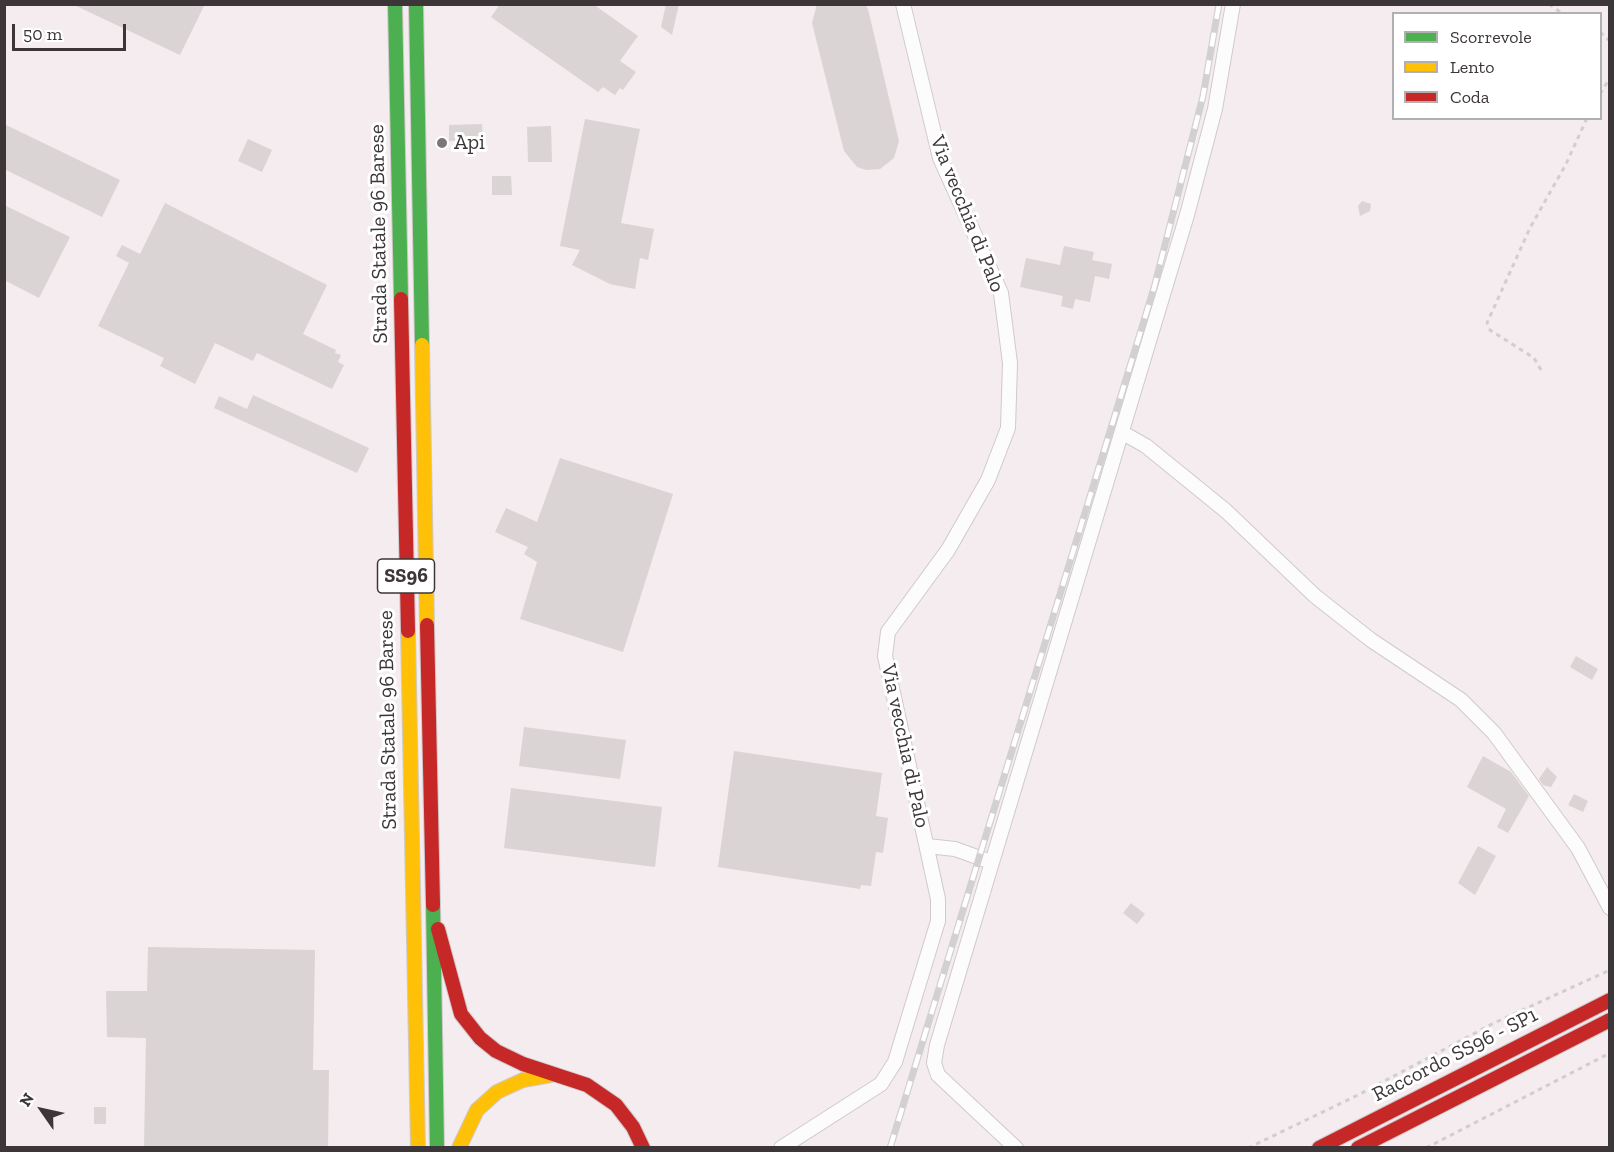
<!DOCTYPE html>
<style>
body{margin:0}
#map{position:relative;width:1614px;height:1152px;overflow:hidden;background:#f4ecee;font-family:"Zilla Slab",serif}
canvas{display:block}
.frame{position:absolute;inset:0;border:6px solid #3c3638;pointer-events:none}
.legend{position:absolute;left:1392px;top:12px;width:210px;height:108px;box-sizing:border-box;background:#fff;border:2px solid #b1afaf;margin:0;padding:8px 10px;list-style:none;font-size:18px;color:#3c3638}
.legend li{display:flex;align-items:center;gap:12px;height:30px}
.legend b{width:30px;border:2px solid #b1afaf}
.north{position:absolute;left:12px;top:1080px;width:60px;height:60px;-webkit-text-stroke:4px #fff;paint-order:stroke;rotate:304deg;font-size:16px;font-weight:700;line-height:24px;text-align:center;color:#3c3638}
.north::after{content:'';display:block;margin:auto;width:21px;height:27px;background:#3c3638;clip-path:polygon(50% 0,100% 100%,50% 72%,0 100%)}
.scale{position:absolute;left:12px;top:24px;width:114px;height:27px;box-sizing:border-box;border:3px solid #3c3638;border-top:0;padding-left:8px;font-size:18px;line-height:21px;white-space:nowrap;color:#3c3638;-webkit-text-stroke:4px #fff;paint-order:stroke}
</style>
<div id="map">
<canvas width="1614" height="1152"></canvas>
<div class="frame"></div>
<ul class="legend">
<li><b style="height:8px;background:#4caf50"></b>Scorrevole</li>
<li><b style="height:8px;background:#ffc107"></b>Lento</li>
<li><b style="height:8px;background:#c62828"></b>Coda</li>
</ul>
<div class="north">N</div>
<div class="scale">50 m</div>
</div>
<script>
const g = document.querySelector('canvas').getContext('2d');
g.lineJoin = 'round';
function fillPath(path, color) { g.fillStyle = color; g.fill(path, 'evenodd'); }
const toPath = rows => new Path2D(rows.map(r => 'M' + r).join(''));
function trace(path, color, width, dash) { g.strokeStyle = color; g.lineWidth = width; g.lineCap = dash ? 'butt' : 'round'; g.setLineDash(dash || []); g.stroke(path); }
function drawText(font, color, halo, rows, align = 'center') {
  g.font = font + ' "Zilla Slab",serif'; g.lineWidth = 6; g.setLineDash([]); g.textBaseline = 'middle'; g.strokeStyle = halo; g.fillStyle = color; for (const [text, x, y, turn = 0] of rows) {
    g.save(); g.translate(x, y); g.rotate((+turn || 0) * Math.PI / 180); g.textAlign = isNaN(turn) ? turn : align; if (halo) g.strokeText(text, 0, 0); g.fillText(text, 0, 0); g.restore();
  }
}
const building = toPath([
 [72,4,205,4,180,55],
 [500,4,593,4,638,36,620,61,636,72,623,90,620,88,615,95,603,87,598,92,491,17],
 [666,4,679,4,672,35,661,27],
 [817,4,865,4,868,9,899,141,894,158,880,169,866,170,857,167,844,151,812,23],
 [585,119,640,129,621,223,654,229,648,260,640,258,635,289,610,284,572,265,580,250,560,246],
 [4,124,120,180,102,217,4,169],
 [482,124,483,140,449,141,449,125],
 [551,126,552,162,528,162,527,127],
 [248,139,272,150,262,172,238,161],
 [492,176,511,176,512,195,492,195],
 [1362,201,1371,204,1370,211,1360,216,1358,206],
 [165,203,327,285,303,334,336,350,335,353,341,355,338,362,344,365,332,389,257,353,253,361,215,343,195,384,160,366,164,358,98,326,129,263,116,256,122,245,140,254],
 [4,205,70,237,39,298,4,280],
 [1064,246,1094,252,1092,260,1112,264,1109,279,1095,276,1090,302,1075,299,1073,309,1061,306,1063,296,1020,287,1026,258,1060,265],
 [253,395,369,448,357,473,214,408,219,396,247,409],
 [560,458,673,494,623,652,520,619,537,562,524,554,528,547,495,532,506,508,537,522],
 [1576,656,1598,669,1592,680,1570,667],
 [524,727,626,740,620,779,519,766],
 [734,751,882,773,876,816,888,818,883,853,876,852,871,886,861,885,860,889,718,867],
 [1483,756,1511,772,1529,796,1508,833,1497,827,1506,809,1467,787],
 [1547,767,1557,777,1551,787,1543,785,1539,779],
 [511,788,662,807,655,867,504,848],
 [1574,794,1588,801,1583,812,1568,805],
 [1478,846,1496,856,1475,895,1458,883],
 [1131,903,1145,914,1137,924,1123,913],
 [148,947,315,950,313,1070,329,1070,328,1148,144,1147,146,1038,107,1037,106,991,147,991],
 [94,1107,106,1107,106,1124,94,1124]
]);
const path = toPath([
 [1549,4,1563,14],
 [1600,32,1610,41],
 [1600,94,1610,78],
 [1541,370,1534,358,1490,330,1487,323,1530,228,1566,164,1587,118],
 [1248,1148,1358,1095,1494,1023,1610,970],
 [1426,1148,1610,1053]
]);
const street = toPath([
 [1123,433,1146,446,1226,511,1315,596,1371,640,1461,700,1494,733,1578,848,1610,908],
 [927,846,955,849,991,862],
 [781,1148,881,1084,895,1062,938,921,938,899,885,656,888,632,948,550,988,480,1008,428,1010,363,1001,293,940,158,903,4],
 [1016,1148,938,1075,934,1063,937,1045,1187,215,1215,109,1233,4]
]);
const fast = toPath([
 [395,4,401,299],
 [416,4,422,345],
 [433,905,437,1148]
]);
const slow = toPath([
 [422,345,427,625],
 [408,631,418,1148],
 [459,1148,477,1110,497,1092,523,1080,551,1075]
]);
const jam = toPath([
 [401,299,408,631],
 [427,625,433,905],
 [438,929,461,1014,480,1038,496,1051,523,1064,587,1085,616,1105,633,1127,643,1148],
 [1319,1148,1610,1000],
 [1358,1148,1610,1020]
]);
const rail = toPath([
 [890,1148,1154,288,1203,96,1219,4]
]);
const markers = [
 [442,143,6,"#7c7678"]
];
const shields = [
 [406,576,57]
];
const shieldNames = [
 ["SS96",406,576]
];
const poiNames = [
 ["Api",454,143]
];
const streetNames = [
 ["Via vecchia di Palo",967,214,68],
 ["Strada Statale 96 Barese",379,234,-91],
 ["Strada Statale 96 Barese",388,720,-91],
 ["Via vecchia di Palo",905,746,78],
 ["Raccordo SS96 - SP1",1455,1055,-27]
];
fillPath(building, '#dad4d5');
trace(street, '#d0c9cb', 16);
trace(fast, '#d0c9cb', 16);
trace(slow, '#d0c9cb', 16);
trace(jam, '#d0c9cb', 16);
trace(path, '#d1cece', 3, [4.5, 4.5]);
trace(street, '#fdfcfc', 14);
trace(fast, '#4caf50', 14);
trace(slow, '#ffc107', 14);
trace(jam, '#c62828', 14);
trace(rail, '#d3d0d1', 7);
trace(rail, '#fff', 4.5, [14]);
for (const [x, y, r, color] of markers) { const dot = new Path2D(); dot.arc(x, y, r, 0, 2 * Math.PI); g.fillStyle = color; g.fill(dot); trace(dot, '#fff', 2); }
for (const [x, y, w] of shields) { const box = new Path2D(); box.roundRect(x - w / 2, y - 17, w, 34, 4.5); g.fillStyle = '#fff'; g.fill(box); trace(box, '#3c3638', 1.5); }
drawText('bold 20px', '#3c3638', null, shieldNames);
drawText('21px', '#3c3638', '#fff', poiNames, 'left');
drawText('21px', '#3c3638', '#fff', streetNames);
</script>
